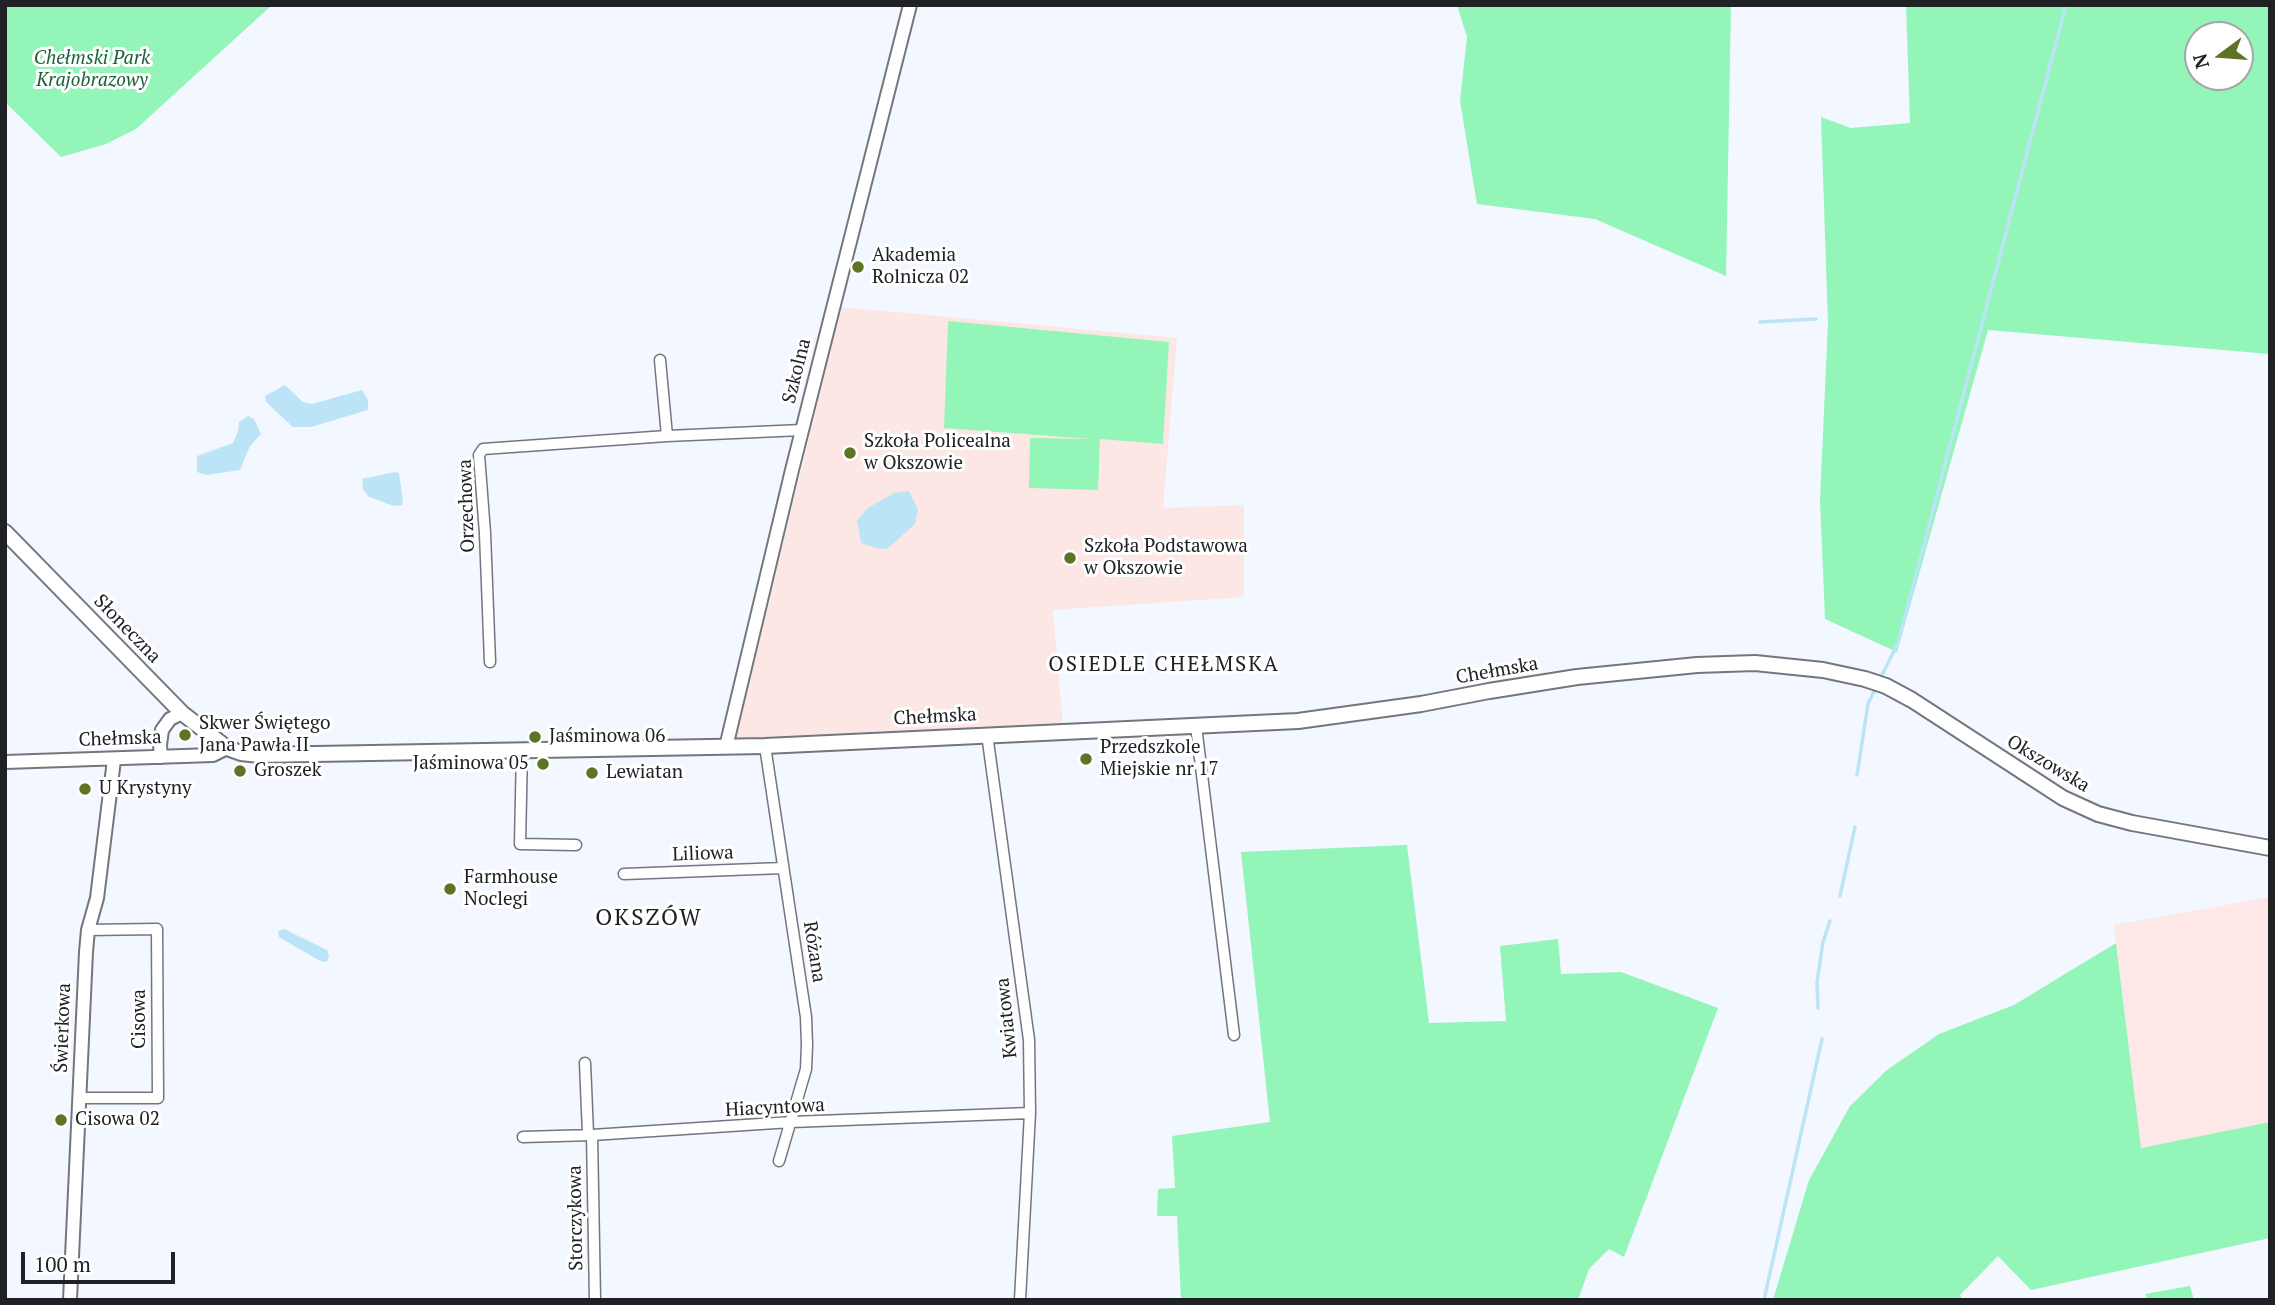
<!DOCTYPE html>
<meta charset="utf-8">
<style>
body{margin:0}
#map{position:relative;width:2275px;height:1305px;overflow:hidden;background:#f3f7ff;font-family:"PT Serif",serif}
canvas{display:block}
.frame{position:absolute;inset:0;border:7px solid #202124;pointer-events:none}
.north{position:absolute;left:2184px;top:21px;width:70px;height:70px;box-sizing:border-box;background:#fff;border:2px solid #a6a6a7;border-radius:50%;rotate:254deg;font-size:19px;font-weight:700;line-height:28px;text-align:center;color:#202124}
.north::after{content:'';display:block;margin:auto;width:24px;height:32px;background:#5e7425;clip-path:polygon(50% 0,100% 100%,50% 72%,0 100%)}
.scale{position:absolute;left:21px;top:1252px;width:154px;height:32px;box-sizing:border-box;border:4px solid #202124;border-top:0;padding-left:9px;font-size:21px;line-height:24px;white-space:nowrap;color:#202124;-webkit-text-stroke:5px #fff;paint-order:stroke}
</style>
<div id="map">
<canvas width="2275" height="1305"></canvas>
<div class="frame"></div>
<div class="north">N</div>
<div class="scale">100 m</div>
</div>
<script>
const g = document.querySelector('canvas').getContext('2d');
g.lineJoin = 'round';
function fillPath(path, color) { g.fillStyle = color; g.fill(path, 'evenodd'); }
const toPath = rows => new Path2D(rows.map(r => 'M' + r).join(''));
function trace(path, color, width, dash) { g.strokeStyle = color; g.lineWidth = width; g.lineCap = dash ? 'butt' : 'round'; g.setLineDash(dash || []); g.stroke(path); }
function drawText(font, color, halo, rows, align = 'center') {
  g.font = font + ' "PT Serif",serif'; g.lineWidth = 6; g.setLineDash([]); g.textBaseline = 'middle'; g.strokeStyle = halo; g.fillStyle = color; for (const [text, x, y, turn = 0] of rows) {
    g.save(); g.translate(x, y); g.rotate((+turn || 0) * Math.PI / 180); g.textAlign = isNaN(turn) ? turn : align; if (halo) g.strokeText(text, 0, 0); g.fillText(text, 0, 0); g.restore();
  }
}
const industrial = toPath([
 [2270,897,2270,1122,2141,1149,2114,925]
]);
const education = toPath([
 [841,307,1177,338,1163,508,1244,505,1244,597,1053,610,1063,725,735,741]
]);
const green = toPath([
 [5,5,272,5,136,129,106,144,61,157,5,102],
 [1457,5,1731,5,1726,276,1595,219,1477,204,1460,101,1467,37],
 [1906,5,2270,5,2270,354,1988,330,1897,652,1825,619,1820,500,1828,323,1821,117,1851,128,1910,123],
 [2198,35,2240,35,2240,77,2198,77],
 [948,321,1169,342,1163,444,1100,439,1098,490,1029,488,1030,438,1092,439,944,428],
 [1407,845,1429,1023,1506,1021,1500,946,1558,939,1561,974,1621,972,1718,1008,1624,1257,1609,1249,1589,1269,1578,1300,1181,1300,1177,1216,1157,1216,1158,1189,1175,1188,1172,1136,1270,1122,1241,852],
 [2116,943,2141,1148,2270,1122,2270,1238,2031,1290,1998,1256,1960,1295,1963,1300,1773,1300,1809,1180,1850,1106,1887,1070,1939,1034,2014,1005],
 [2190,1286,2194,1300,2148,1300,2145,1294]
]);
const water = toPath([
 [285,385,303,402,312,404,362,390,368,400,368,410,311,427,293,427,266,402,265,396],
 [248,416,254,419,261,434,250,446,240,470,206,475,197,472,197,456,233,443,238,432,239,422],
 [395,472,399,473,403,502,402,505,394,506,369,497,363,490,362,479],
 [909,491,918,509,915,524,887,549,876,548,861,543,857,520,868,508,894,493],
 [284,929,327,950,329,957,326,962,320,961,279,937,278,931]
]);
const stream = toPath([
 [1760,322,1816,319],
 [1879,681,1898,643,2066,5],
 [1857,775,1868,704,1876,687],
 [1840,896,1855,827],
 [1818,1008,1817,982,1823,942,1830,921],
 [1764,1300,1822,1039]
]);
const minor = toPath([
 [660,360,667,436],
 [490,662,485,533,479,455,483,449,667,436,802,430],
 [1196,726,1234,1035],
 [987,734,1029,1040,1030,1113,1020,1300],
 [765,746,806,1017,807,1045,806,1069,779,1161],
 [522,750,520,844,576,845],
 [624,874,783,868],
 [585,1063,588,1134],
 [80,1098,158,1098,157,929,88,930],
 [592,1135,595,1300],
 [523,1137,592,1135,791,1122,1030,1113]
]);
const tertiary = toPath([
 [726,747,792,470,910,5],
 [161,757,160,745,162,730,170,719,182,713],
 [5,762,213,755,227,748],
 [70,1300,86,952,88,930,97,898,114,760]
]);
const secondary = toPath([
 [5,532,182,713,227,748,241,753,259,755,765,746,1298,721,1421,704,1489,691,1577,677,1697,665,1755,663,1823,670,1865,679,1886,686,1912,700,2063,798,2098,814,2132,823,2270,848]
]);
const markers = [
 [858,267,7,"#5e7425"],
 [850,453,7,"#5e7425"],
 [1070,558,7,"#5e7425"],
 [185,735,7,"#5e7425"],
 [535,737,7,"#5e7425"],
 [1086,759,7,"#5e7425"],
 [543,764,7,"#5e7425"],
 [240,771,7,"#5e7425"],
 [592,773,7,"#5e7425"],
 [85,789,7,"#5e7425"],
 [450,889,7,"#5e7425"],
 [61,1120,7,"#5e7425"]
];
const parkNames = [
 ["Chełmski Park",92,59],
 ["Krajobrazowy",92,81]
];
const poiNames = [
 ["Akademia",872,256],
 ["Rolnicza 02",872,278],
 ["Szkoła Policealna",864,442],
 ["w Okszowie",864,464],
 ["Szkoła Podstawowa",1084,547],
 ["w Okszowie",1084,569],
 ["Skwer Świętego",199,724],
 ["Jana Pawła II",199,746],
 ["Jaśminowa 06",549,737],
 ["Przedszkole",1100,748],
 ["Miejskie nr 17",1100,770],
 ["Jaśminowa 05",529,764,"right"],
 ["Groszek",254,771],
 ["Lewiatan",606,773],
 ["U Krystyny",99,789],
 ["Farmhouse",464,878],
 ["Noclegi",464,900],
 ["Cisowa 02",75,1120]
];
const streetNames = [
 ["Szkolna",797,371,-76],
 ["Orzechowa",467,506,-92],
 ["Słoneczna",127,629,46],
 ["Chełmska",1497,671,-10],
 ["Chełmska",935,717,-3],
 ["Chełmska",120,739,-2],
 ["Okszowska",2048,764,31],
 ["Liliowa",703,854,-2],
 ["Różana",814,952,81],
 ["Kwiatowa",1007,1018,-96],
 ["Cisowa",140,1019,-90],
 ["Świerkowa",63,1028,-88],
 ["Hiacyntowa",775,1108,-3],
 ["Storczykowa",576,1218,-91]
];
const neighbourhoodNames = [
 ["OSIEDLE CHEŁMSKA",1164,665]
];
const quarterNames = [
 ["OKSZÓW",649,918]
];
fillPath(industrial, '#fde7e7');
fillPath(education, '#fde7e5');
fillPath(green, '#93f5b8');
fillPath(water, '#bbe4f7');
trace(stream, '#bbe4f7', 3.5);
trace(minor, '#73767d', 13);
trace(tertiary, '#73767d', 16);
trace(secondary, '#73767d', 18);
trace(minor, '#fff', 10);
trace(tertiary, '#fff', 12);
trace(secondary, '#fff', 14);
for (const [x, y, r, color] of markers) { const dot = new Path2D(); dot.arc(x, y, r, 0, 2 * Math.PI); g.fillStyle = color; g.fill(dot); trace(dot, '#fff', 2.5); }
drawText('italic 19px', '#1b623c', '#fff', parkNames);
drawText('19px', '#202124', '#fff', poiNames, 'left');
drawText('19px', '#202124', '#fff', streetNames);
g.letterSpacing = '2px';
drawText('21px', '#202124', '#fff', neighbourhoodNames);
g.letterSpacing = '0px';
g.letterSpacing = '2px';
drawText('23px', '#202124', '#fff', quarterNames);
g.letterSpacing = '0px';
</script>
